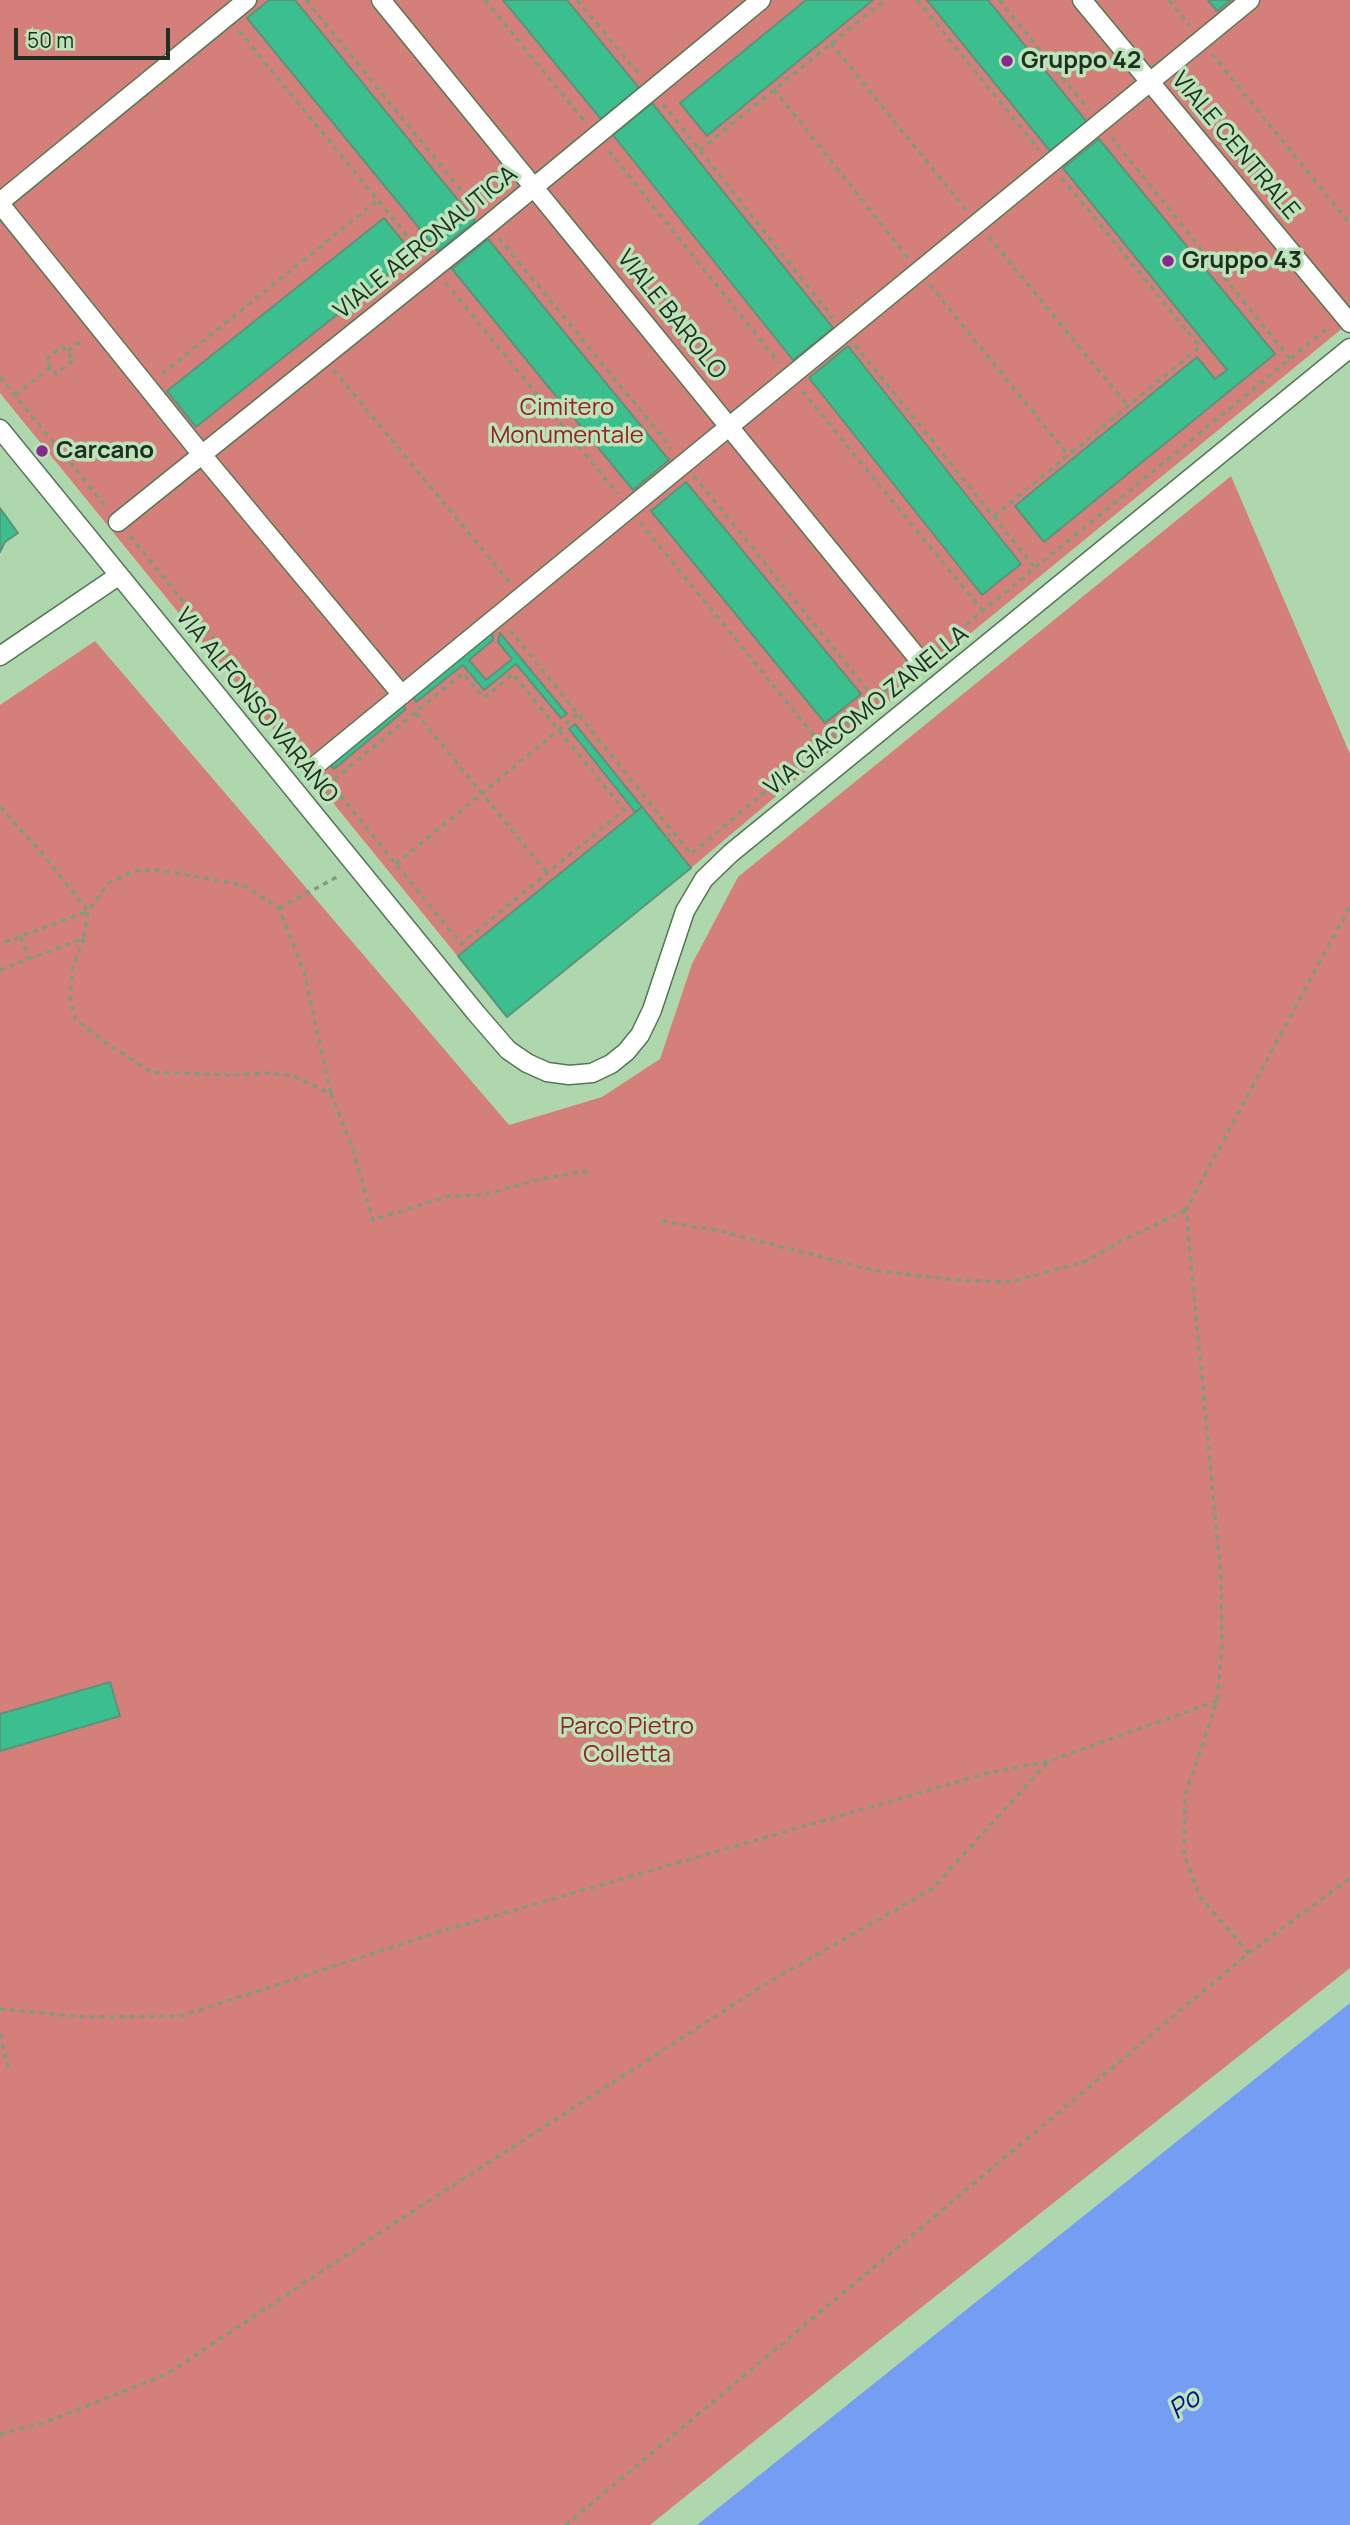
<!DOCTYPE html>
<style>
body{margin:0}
#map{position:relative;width:1350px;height:2525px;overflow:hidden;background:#afd7ae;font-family:Manrope,sans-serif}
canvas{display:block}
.scale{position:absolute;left:14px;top:28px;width:156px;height:32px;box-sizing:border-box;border:4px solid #202f20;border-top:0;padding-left:9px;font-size:21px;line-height:24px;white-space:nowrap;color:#202f20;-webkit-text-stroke:5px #bce4bb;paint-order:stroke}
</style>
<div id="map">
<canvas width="1350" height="2525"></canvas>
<div class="scale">50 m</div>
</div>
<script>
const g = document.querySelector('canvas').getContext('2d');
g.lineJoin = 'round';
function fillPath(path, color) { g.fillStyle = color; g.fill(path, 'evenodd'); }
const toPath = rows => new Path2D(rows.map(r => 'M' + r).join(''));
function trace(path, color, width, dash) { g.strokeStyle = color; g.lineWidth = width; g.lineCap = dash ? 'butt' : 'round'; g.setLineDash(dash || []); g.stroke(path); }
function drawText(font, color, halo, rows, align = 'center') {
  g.font = font + ' Manrope,sans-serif'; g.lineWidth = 7; g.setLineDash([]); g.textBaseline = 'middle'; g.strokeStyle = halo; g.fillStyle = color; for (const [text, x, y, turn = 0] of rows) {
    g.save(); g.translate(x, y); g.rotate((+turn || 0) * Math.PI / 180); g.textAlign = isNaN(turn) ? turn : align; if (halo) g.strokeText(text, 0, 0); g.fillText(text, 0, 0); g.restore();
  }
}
const green = toPath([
 [0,0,1350,0,1350,322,927,669,691,868,507,1017,0,393],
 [1231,476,1350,754,1350,1968,855,2360,650,2525,0,2525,0,705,95,641,509,1125,602,1097,660,1059,692,964,738,877]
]);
const water = toPath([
 [1350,2003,1350,2525,697,2525]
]);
const building = toPath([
 [269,0,295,0,475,221,438,251,247,18,269,0],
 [503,0,567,0,639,88,601,119,503,0],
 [806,0,873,0,707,136,680,103,806,0],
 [927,0,988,0,1087,122,1050,151,927,0],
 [1208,0,1231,0,1217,11,1208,0],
 [652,103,833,328,793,360,613,135,652,103],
 [1099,139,1275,354,1044,542,1015,506,1197,357,1215,379,1227,370,1063,168,1099,139],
 [384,218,413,254,196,427,167,391,384,218],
 [488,239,669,460,633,490,452,269,488,239],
 [848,346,1021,564,982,595,809,378,848,346],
 [686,482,861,694,825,723,651,511,686,482],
 [0,508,18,533,5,542,0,552,0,508],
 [492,632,493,640,469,660,486,680,512,659,498,642,500,633,567,714,561,718,516,664,484,690,463,665,416,702,413,696,492,632],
 [403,705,406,709,334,769,331,765,403,705],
 [575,724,642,807,635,812,569,729,575,724],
 [642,807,691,868,507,1017,458,956,642,807],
 [110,1682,120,1716,0,1751,0,1714,110,1682]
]);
const path = toPath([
 [306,0,477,210],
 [485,0,586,123],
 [577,0,641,76],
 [917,0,1039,150],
 [999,0,1089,110],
 [1169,0,1190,26],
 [239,31,423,255],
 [831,43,966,210],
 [1212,54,1350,224],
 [774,89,908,258],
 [663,104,833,318],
 [1111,137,1290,359],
 [700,150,885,0],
 [609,151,779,363],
 [989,237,1128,406],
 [499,238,672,449],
 [446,283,618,494],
 [930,285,1068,455],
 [855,345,1035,568],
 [62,346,74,360,56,374,45,360,62,346],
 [68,351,84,339],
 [334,370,510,583],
 [162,374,378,200],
 [0,377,107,508],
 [802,391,983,611],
 [15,395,51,367],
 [694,476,875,699],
 [994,516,1200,347,1062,178],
 [640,522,821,744],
 [130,536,304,750],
 [510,630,691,854,907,673],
 [935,650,1329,327],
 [416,713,547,873],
 [328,780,330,783,461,944,624,810,513,674,484,698,463,673,330,783],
 [0,807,40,851,88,911,0,944],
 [666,837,673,832],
 [396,864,578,714],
 [279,908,339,876],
 [21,937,28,959],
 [84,937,88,911,109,883,134,871,160,870,243,885,279,908,304,972,331,1094],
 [0,970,84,938,73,967,70,998,75,1019,109,1045,151,1072,230,1075,268,1073,293,1076,331,1094,353,1149,373,1220,449,1196,483,1195,545,1178,587,1171],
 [662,1221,720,1231,872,1270,954,1280,1010,1282,1087,1261,1123,1240,1186,1210],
 [1249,1953,1200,1897,1184,1854,1185,1796,1217,1701,1222,1645,1221,1578,1186,1210,1350,906],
 [0,2009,84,2017,181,2016,442,1931,988,1773,1049,1761,1217,1701],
 [0,2034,9,2071],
 [0,2434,46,2422,167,2374,381,2232,767,1983,932,1889,1047,1763],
 [566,2525,1249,1953,1350,1878]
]);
const street = toPath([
 [381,0,921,662],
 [1082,0,1350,323],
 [0,202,247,0],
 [0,204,203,456,402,695],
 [0,429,476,1013,508,1050,527,1063,547,1072,569,1075,592,1073,611,1064,626,1052,640,1035,652,1010,685,911,704,879,731,853,1350,348],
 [118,522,488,225,761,0],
 [0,656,118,576],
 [316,765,1250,0]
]);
const markers = [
 [1007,61,7,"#882891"],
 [1168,261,7,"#882891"],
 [42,451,7,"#882891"]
];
const poiNames = [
 ["Gruppo 42",1021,61],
 ["Gruppo 43",1182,261],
 ["Carcano",56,451]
];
const streetNames = [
 ["VIALE CENTRALE",1235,146,50],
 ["VIALE AERONAUTICA",426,243,-39],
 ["VIALE BAROLO",671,315,51],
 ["VIA ALFONSO VARANO",256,706,51],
 ["VIA GIACOMO ZANELLA",867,711,-39]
];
const parkNames = [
 ["Cimitero",567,408],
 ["Monumentale",567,436],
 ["Parco Pietro",627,1727],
 ["Colletta",627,1755]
];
const waterNames = [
 ["Po",1185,2405,-36]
];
fillPath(green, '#d57f7a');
fillPath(water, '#749df3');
fillPath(building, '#3bbf8e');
trace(building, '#5d937b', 2);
trace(street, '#547853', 21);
trace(path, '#7e9d7d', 3.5, [5, 5]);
trace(street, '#fff', 18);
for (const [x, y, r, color] of markers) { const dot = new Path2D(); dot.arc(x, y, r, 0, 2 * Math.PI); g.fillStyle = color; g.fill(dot); trace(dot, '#bce4bb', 2.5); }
drawText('bold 24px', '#202f20', '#bce4bb', poiNames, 'left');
drawText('24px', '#202f20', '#bce4bb', streetNames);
drawText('24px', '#9a1f25', '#bce4bb', parkNames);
drawText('italic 26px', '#000d90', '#bce4bb', waterNames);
</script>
